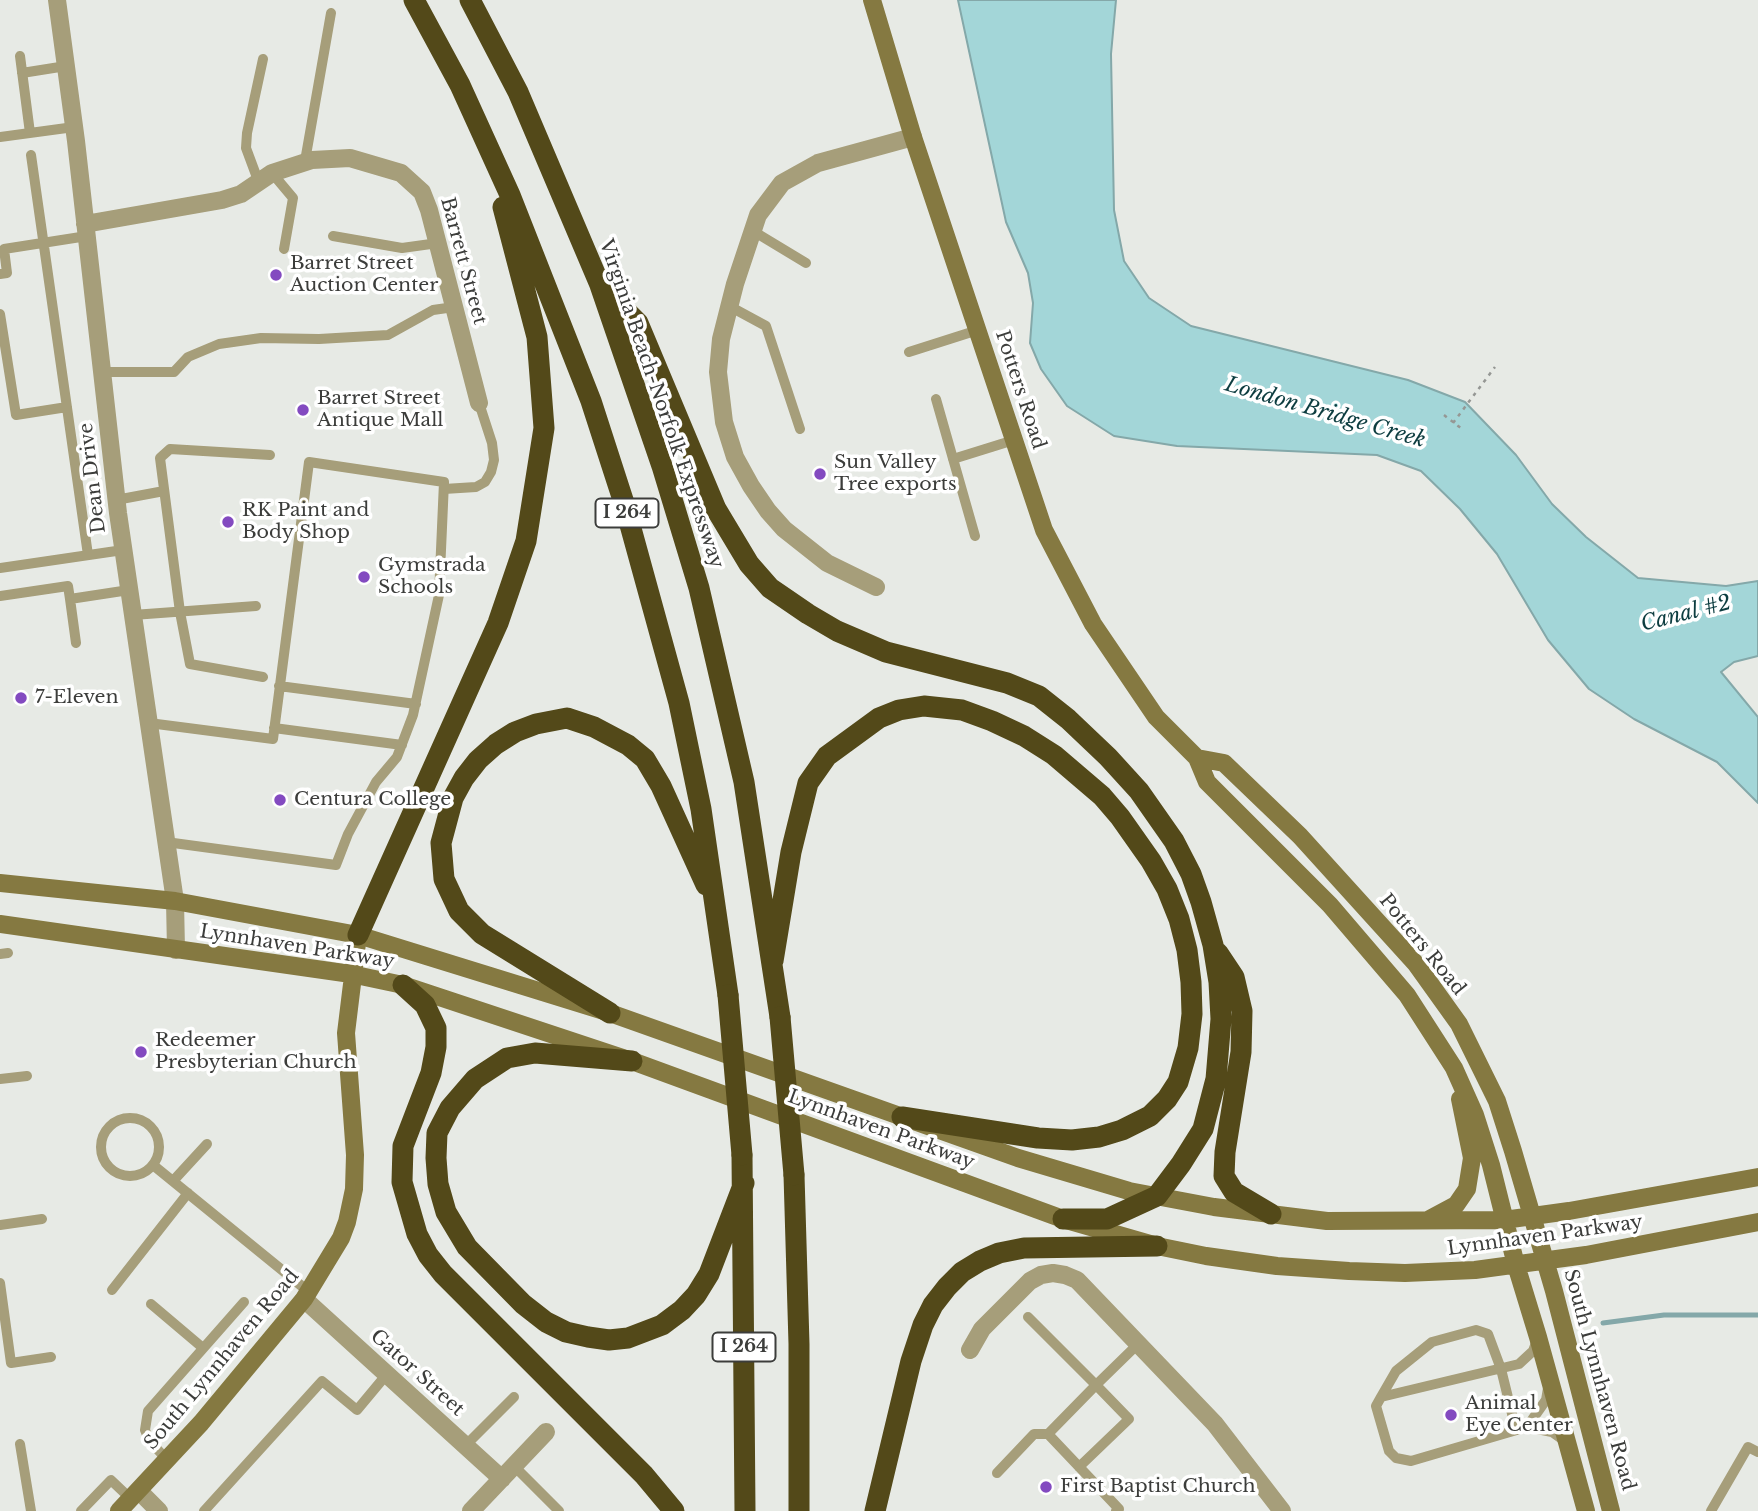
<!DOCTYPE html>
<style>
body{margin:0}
canvas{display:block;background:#e7eae5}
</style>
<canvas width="1758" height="1511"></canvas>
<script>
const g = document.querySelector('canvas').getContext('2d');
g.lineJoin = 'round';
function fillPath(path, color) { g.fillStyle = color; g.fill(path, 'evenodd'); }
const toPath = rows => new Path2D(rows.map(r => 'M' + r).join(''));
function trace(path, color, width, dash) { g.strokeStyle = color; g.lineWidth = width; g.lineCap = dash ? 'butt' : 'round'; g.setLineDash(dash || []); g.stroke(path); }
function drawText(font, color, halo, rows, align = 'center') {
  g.font = font + ' "Libre Baskerville",serif'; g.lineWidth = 7; g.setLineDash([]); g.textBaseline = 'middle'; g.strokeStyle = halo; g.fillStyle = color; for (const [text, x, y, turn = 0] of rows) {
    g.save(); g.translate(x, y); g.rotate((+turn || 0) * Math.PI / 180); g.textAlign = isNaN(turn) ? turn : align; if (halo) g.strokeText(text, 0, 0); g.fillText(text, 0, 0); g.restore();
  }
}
const water = toPath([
 [958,0,1116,0,1111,54,1114,210,1124,261,1149,298,1191,326,1408,380,1465,402,1516,455,1552,504,1586,537,1638,578,1726,586,1758,581,1758,656,1734,662,1721,672,1758,717,1758,803,1717,762,1634,719,1589,689,1548,640,1497,554,1460,509,1421,471,1377,455,1177,446,1114,436,1067,406,1041,369,1030,343,1033,303,1028,273,1006,222,958,0]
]);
const stream = toPath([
 [1603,1323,1664,1315,1758,1315]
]);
const path = toPath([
 [1444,415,1462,429],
 [1453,423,1495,367]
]);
const lane = toPath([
 [20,56,30,133],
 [22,73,66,66],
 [0,137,74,127],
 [31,155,88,555],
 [305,161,331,13],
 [272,173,293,198,284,249],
 [259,183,246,148,247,133,263,59],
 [753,231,806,263],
 [333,236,402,248,438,243],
 [0,274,7,273,4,249,87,236],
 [729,306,766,326,800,429],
 [0,314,16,415,67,407],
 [909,352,978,330],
 [102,372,174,372,188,357,219,344,261,338,319,339,388,335,433,310,454,307],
 [936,399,975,536],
 [953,459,1014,440],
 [444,489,476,487,485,482,491,472,494,460,492,443,479,403],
 [116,500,164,491],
 [0,568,123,550],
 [0,596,68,586,70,599,129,590],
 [70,599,76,643],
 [133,615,256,606],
 [263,677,190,664,180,612,160,458,170,449,270,455],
 [279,686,416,704],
 [149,723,273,739,309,462,444,482,439,595,413,715,397,757,376,782,348,834,336,865,166,842],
 [274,728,402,745],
 [0,954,8,953],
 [0,1079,27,1076],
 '101 1147a29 29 0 1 1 58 0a29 29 0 1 1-58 0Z',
 [153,1165,309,1292],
 [173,1181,207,1144],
 [0,1225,42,1219],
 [0,1283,11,1363,51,1357],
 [112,1290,188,1193],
 [151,1304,203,1348],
 [1028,1317,1096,1385,1139,1343],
 [1537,1340,1533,1351,1519,1364,1381,1397,1376,1406,1389,1451,1396,1458,1411,1461,1527,1427,1552,1432,1566,1442],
 [1381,1397,1396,1371,1432,1342,1476,1330,1488,1334,1501,1369,1516,1430],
 [1527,1427,1546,1400,1548,1388],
 [1048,1434,1119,1509,1116,1511],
 [20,1444,31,1511],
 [465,1446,514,1397],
 [167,1460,149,1440,145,1430,148,1411,244,1302],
 [514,1466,559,1511],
 [997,1473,1034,1434,1048,1434,1096,1385,1129,1419,1079,1467],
 [81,1511,111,1480,131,1499],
 [204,1511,322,1381,357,1410,387,1374],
 [1711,1511,1748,1447,1758,1452]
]);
const street = toPath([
 [57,0,76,141,118,513,175,901,176,950],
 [85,224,222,200,241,194,272,173,312,160,350,158,401,173,422,192,429,210,479,403],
 [876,587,827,563,784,529,768,511,751,486,735,457,724,422,718,372,721,339,735,284,758,215,782,183,818,163,913,137],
 [304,1299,502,1479],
 [970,1350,982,1329,1030,1281,1041,1275,1053,1273,1065,1275,1077,1280,1215,1424,1282,1511],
 [139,1491,159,1511],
 [471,1511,546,1432]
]);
const secondary = toPath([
 [872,0,913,137,1044,530,1093,624,1156,717,1197,758,1207,782,1330,905,1407,995,1454,1068,1475,1115,1491,1165,1516,1265,1538,1337,1586,1511],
 [1197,758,1224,763,1300,836,1416,964,1459,1024,1497,1101,1513,1151,1554,1291,1611,1511],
 [0,883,175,901,358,935,610,1013,1018,1158,1129,1191,1214,1207,1327,1221,1504,1220,1569,1211,1758,1177],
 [0,924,351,974,403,985,632,1061,1063,1219,1157,1246,1206,1256,1277,1266,1349,1271,1405,1273,1475,1270,1586,1255,1758,1222],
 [1428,1220,1456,1205,1467,1189,1472,1158,1460,1099],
 [119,1511,201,1423,304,1299,341,1238,347,1222,354,1189,355,1155,346,1033,358,935]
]);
const highway = toPath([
 [414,0,460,85,510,195,591,401,624,503,679,703,701,809,728,995],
 [470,0,518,92,600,285,662,466,699,588,744,782,780,1017],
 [600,285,638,323,716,509,749,564,770,588,808,614,837,631,886,652,1007,683,1039,696,1068,719,1108,757,1139,791,1174,841,1191,874,1201,902,1213,945,1219,982,1221,1019,1216,1079,1203,1129,1181,1164,1157,1196,1107,1219,1063,1219],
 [358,935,498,623,526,541,544,428,537,337,503,207],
 [1218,953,1234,977,1242,1011,1241,1052,1225,1152,1224,1176,1234,1192,1271,1214],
 [773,961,791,852,808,783,827,756,879,718,899,710,924,706,962,710,992,721,1024,736,1054,755,1102,796,1120,817,1151,861,1167,889,1179,919,1187,950,1191,982,1192,1014,1188,1048,1178,1082,1167,1099,1150,1116,1122,1130,1099,1137,1072,1140,1038,1138,902,1117],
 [403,985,425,1005,436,1028,436,1047,431,1073,403,1146,402,1182,417,1234,428,1255,443,1274,644,1475,674,1511],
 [610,1013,482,934,459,911,444,879,441,843,453,798,464,778,478,760,496,744,515,732,536,724,567,718,594,727,628,745,645,759,661,786,706,885],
 [632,1061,535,1053,507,1058,475,1079,450,1108,437,1133,436,1158,438,1184,446,1212,467,1247,523,1304,546,1322,566,1332,588,1337,609,1340,628,1338,662,1325,682,1310,696,1295,709,1274,744,1183],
 [742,1155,745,1511],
 [794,1175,799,1344,799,1511],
 [875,1511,911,1361,923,1325,933,1305,947,1287,962,1272,980,1261,999,1253,1024,1248,1157,1246]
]);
const highwayBridge = toPath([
 [728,995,742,1155],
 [780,1017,794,1175]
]);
const markers = [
 [276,275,7,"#834ac0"],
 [303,410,7,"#834ac0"],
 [820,474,7,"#834ac0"],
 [228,522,7,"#834ac0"],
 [364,577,7,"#834ac0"],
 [21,698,7,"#834ac0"],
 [280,800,7,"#834ac0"],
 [141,1052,7,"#834ac0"],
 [1451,1415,7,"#834ac0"],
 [1046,1487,7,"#834ac0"]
];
const shields = [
 [627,513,63],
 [744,1347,63]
];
const shieldNames = [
 ["I 264",627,513],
 ["I 264",744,1347]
];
const streetNames = [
 ["Barrett Street",463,261,75],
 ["Potters Road",1020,390,72],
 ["Virginia Beach-Norfolk Expressway",661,404,71],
 ["Dean Drive",93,478,-97],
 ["Potters Road",1422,945,51],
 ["Lynnhaven Parkway",297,947,9],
 ["Lynnhaven Parkway",881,1130,20],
 ["Lynnhaven Parkway",1545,1236,-8],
 ["South Lynnhaven Road",222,1360,-50],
 ["Gator Street",417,1373,42],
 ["South Lynnhaven Road",1599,1380,75]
];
const poiNames = [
 ["Barret Street",290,264],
 ["Auction Center",290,286],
 ["Barret Street",317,399],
 ["Antique Mall",317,421],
 ["Sun Valley",834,463],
 ["Tree exports",834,485],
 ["RK Paint and",242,511],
 ["Body Shop",242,533],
 ["Gymstrada",378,566],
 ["Schools",378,588],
 ["7-Eleven",35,698],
 ["Centura College",294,800],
 ["Redeemer",155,1041],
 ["Presbyterian Church",155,1063],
 ["Animal",1465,1404],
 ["Eye Center",1465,1426],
 ["First Baptist Church",1060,1487]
];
const waterNames = [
 ["London Bridge Creek",1325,413,16],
 ["Canal #2",1686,614,-14]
];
fillPath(water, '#a3d6d8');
trace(water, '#84a8a9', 2);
trace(stream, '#84a8a9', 5);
trace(path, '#959794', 2.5, [3.5, 5]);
trace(lane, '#a69e7a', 10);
trace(street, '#a69e7a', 18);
trace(secondary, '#857941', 18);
trace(highway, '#534919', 21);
trace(highwayBridge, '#534919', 21);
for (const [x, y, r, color] of markers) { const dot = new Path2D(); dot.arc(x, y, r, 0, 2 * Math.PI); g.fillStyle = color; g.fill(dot); trace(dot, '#fff', 2.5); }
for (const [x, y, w] of shields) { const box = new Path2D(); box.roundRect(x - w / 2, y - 14.5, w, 29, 5); g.fillStyle = '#fff'; g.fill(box); trace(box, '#3c3d3b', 2); }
drawText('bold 18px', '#3c3d3b', null, shieldNames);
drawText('19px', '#3c3d3b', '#fff', streetNames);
drawText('19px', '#3c3d3b', '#fff', poiNames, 'left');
drawText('italic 21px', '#0d3d40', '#fff', waterNames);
</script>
